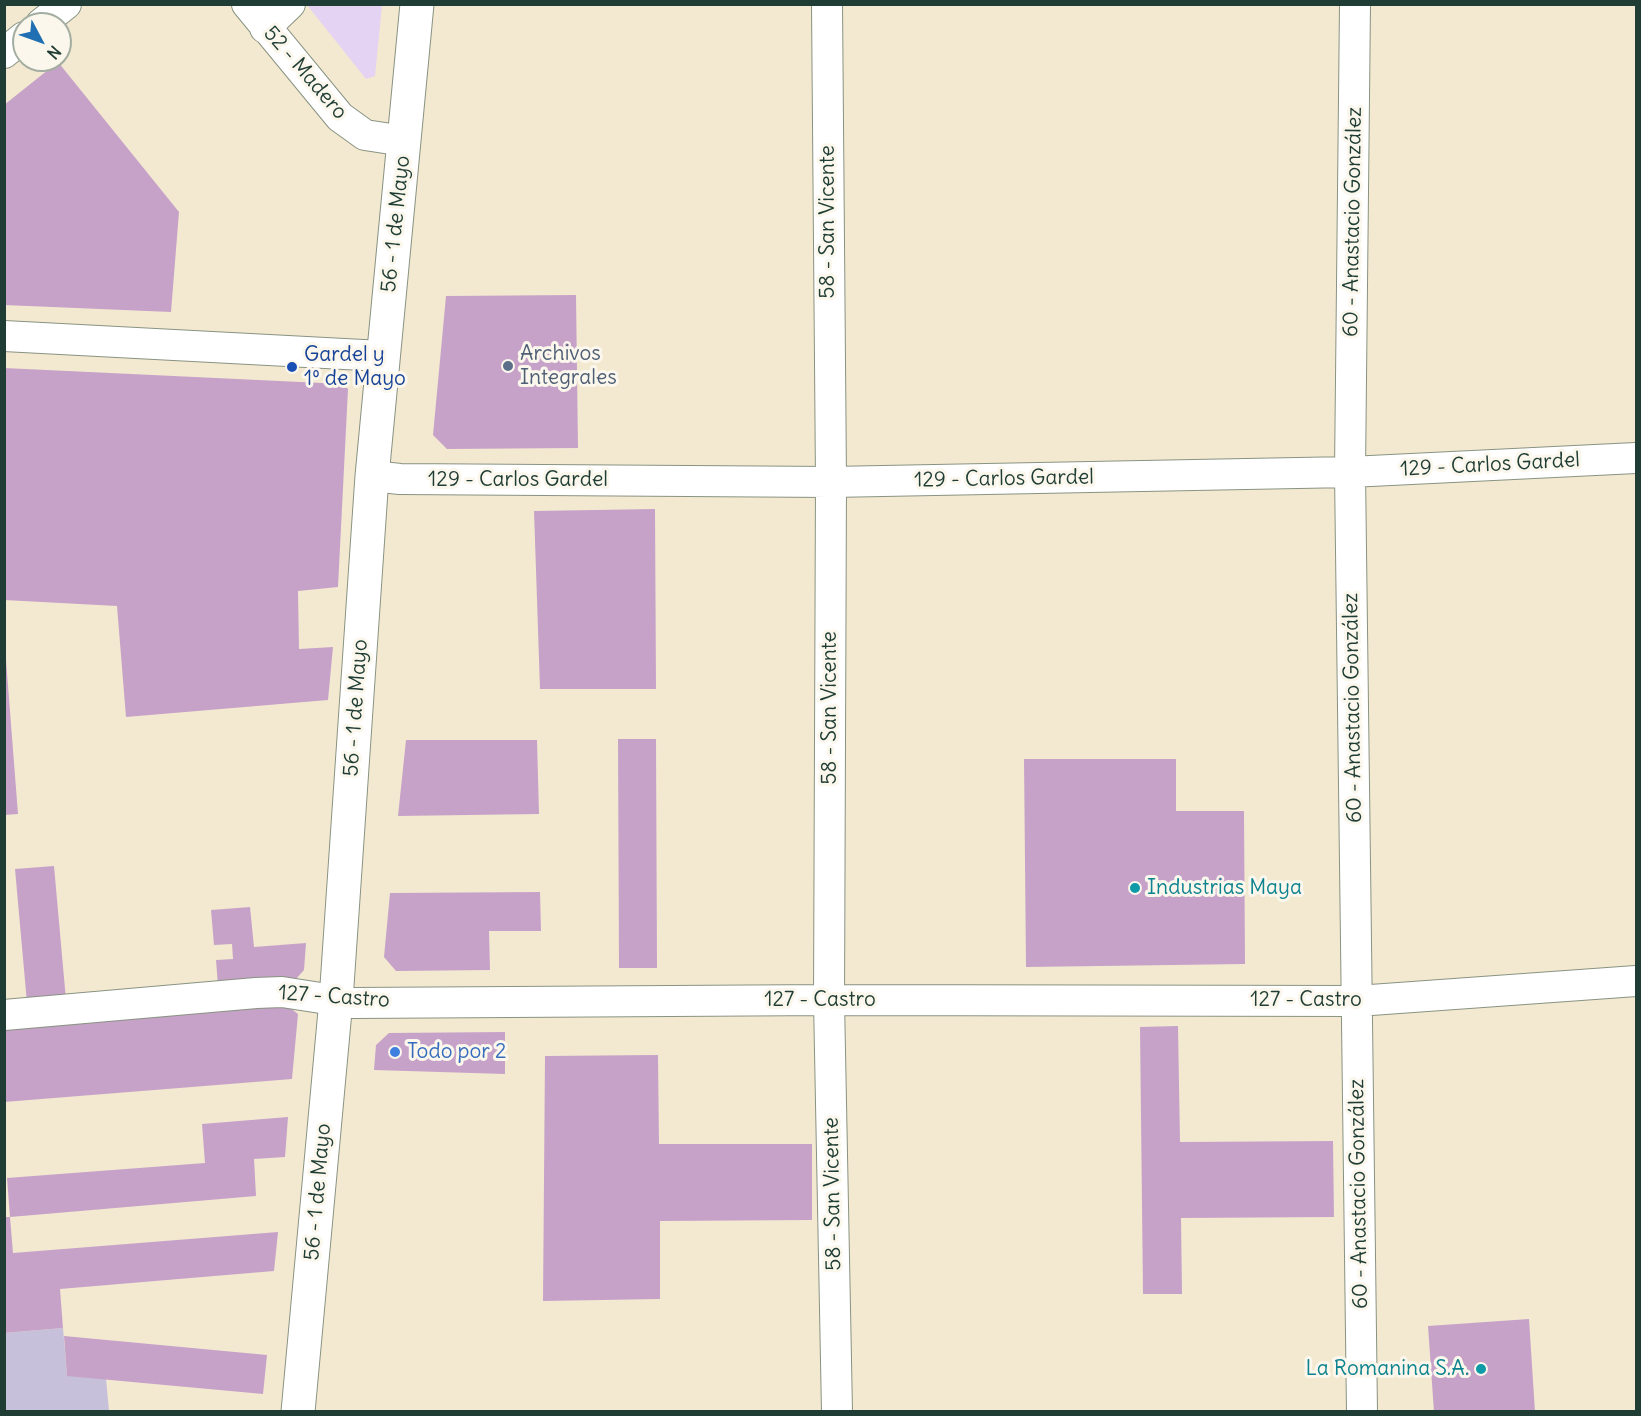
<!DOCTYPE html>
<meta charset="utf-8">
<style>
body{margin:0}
#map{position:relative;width:1641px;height:1416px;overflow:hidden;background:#f3e9d1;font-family:Delius,sans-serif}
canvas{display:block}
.frame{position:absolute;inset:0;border:6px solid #1f3d34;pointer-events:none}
.north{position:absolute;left:12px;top:12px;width:60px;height:60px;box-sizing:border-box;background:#fbf7ec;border:2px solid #a3ada2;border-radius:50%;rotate:131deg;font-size:16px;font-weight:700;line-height:24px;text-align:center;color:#1f3d34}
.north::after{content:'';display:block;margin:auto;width:21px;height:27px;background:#1f6fb2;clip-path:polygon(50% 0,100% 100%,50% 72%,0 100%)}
</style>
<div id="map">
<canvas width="1641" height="1416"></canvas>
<div class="frame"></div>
<div class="north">N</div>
</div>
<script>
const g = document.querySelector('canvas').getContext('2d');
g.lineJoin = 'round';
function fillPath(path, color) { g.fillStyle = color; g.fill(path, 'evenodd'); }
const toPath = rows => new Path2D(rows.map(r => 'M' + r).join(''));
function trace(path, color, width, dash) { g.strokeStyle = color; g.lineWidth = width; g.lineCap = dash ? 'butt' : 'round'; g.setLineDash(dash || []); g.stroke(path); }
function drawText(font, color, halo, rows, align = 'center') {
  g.font = font + ' Delius,sans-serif'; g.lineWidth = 6; g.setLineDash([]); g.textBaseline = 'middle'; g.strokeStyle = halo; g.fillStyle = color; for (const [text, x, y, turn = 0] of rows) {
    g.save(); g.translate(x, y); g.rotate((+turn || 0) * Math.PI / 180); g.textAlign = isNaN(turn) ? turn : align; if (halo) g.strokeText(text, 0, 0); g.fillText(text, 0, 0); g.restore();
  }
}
const built = toPath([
 [307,5,382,5,375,76,366,79]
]);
const industrial = toPath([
 [63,1328,67,1375,106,1379,109,1411,5,1412,5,1333]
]);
const building = toPath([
 [58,62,179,212,171,312,4,305,4,105],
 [576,295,578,448,447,449,433,435,446,296],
 [4,368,343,384,348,389,338,587,298,591,299,649,333,647,328,700,126,717,117,606,4,600],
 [655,509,656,689,540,689,534,511],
 [4,660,6,660,18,814,4,815],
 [618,739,656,739,657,968,619,968],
 [406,740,537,740,539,814,398,816],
 [1024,759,1176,759,1176,811,1244,811,1245,964,1026,967],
 [54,866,66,1000,27,1003,15,869],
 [540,892,541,931,489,931,490,970,396,971,384,957,390,893],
 [250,907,254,947,306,943,304,970,296,979,218,986,216,960,233,959,232,944,214,945,211,910],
 [284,1003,298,1014,292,1079,4,1102,4,1024],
 [1178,1026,1180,1142,1333,1141,1334,1217,1181,1218,1182,1294,1143,1294,1140,1027],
 [505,1032,505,1074,374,1070,376,1045,389,1033],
 [658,1055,659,1144,812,1144,812,1220,660,1221,660,1299,543,1301,545,1056],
 [288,1117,285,1157,254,1159,256,1196,10,1217,7,1178,205,1163,202,1124],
 [4,1217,10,1217,13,1253,278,1232,274,1271,60,1289,63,1328,4,1333],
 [1529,1319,1535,1412,1434,1412,1428,1326],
 [64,1336,267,1355,263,1394,67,1376]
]);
const minor = toPath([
 [247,4,340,117,365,135,404,141],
 [827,4,831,482,829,1000,837,1412],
 [1355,4,1350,472,1362,1412],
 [41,24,66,4],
 [265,28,290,4],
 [4,53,24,37],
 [4,336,382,356],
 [372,476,400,479,831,482,1350,472,1636,458],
 [4,1015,256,993,282,992,353,1003,829,1000,1357,1001,1636,981]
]);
const major = toPath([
 [298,1412,336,1000,372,476,417,4]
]);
const markers = [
 [508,366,6,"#5c6f8a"],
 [292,367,6,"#1a4fb4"],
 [1135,888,6,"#0f9aa8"],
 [395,1052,6,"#3f7fe0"],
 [1481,1369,6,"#0f9aa8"]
];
const streetNames = [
 ["52 - Madero",305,73,49],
 ["58 - San Vicente",828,222,-90],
 ["60 - Anastacio González",1353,222,-89],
 ["56 - 1 de Mayo",396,224,-84],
 ["129 - Carlos Gardel",1490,465,-3],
 ["129 - Carlos Gardel",1004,479,-1],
 ["129 - Carlos Gardel",518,480],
 ["56 - 1 de Mayo",356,708,-86],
 ["58 - San Vicente",830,708,-90],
 ["60 - Anastacio González",1353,708,-91],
 ["127 - Castro",334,997,4],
 ["127 - Castro",820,1000],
 ["127 - Castro",1306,1000],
 ["56 - 1 de Mayo",318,1192,-85],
 ["58 - San Vicente",833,1194,-91],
 ["60 - Anastacio González",1359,1194,-91]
];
const serviceNames = [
 ["Archivos",520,354],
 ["Integrales",520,378]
];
const transitNames = [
 ["Gardel y",304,355],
 ["1º de Mayo",304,379]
];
const cultureNames = [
 ["Industrias Maya",1147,888],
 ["La Romanina S.A.",1469,1369,"right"]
];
const shopNames = [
 ["Todo por 2",407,1052]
];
fillPath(built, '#e4d3f2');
fillPath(industrial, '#c6c0da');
fillPath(building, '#c6a2c9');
trace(minor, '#899382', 32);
trace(major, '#899382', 35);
trace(minor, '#fff', 30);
trace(major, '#fff', 33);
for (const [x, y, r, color] of markers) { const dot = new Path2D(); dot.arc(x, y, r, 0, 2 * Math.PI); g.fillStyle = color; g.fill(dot); trace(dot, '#fbf7ec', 2); }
drawText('21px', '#1f3d34', '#fbf7ec', streetNames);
drawText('21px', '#4e5e75', '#fbf7ec', serviceNames, 'left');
drawText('21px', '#164399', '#fbf7ec', transitNames, 'left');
drawText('21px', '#0d838f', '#fbf7ec', cultureNames, 'left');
drawText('21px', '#366cbe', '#fbf7ec', shopNames, 'left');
</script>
